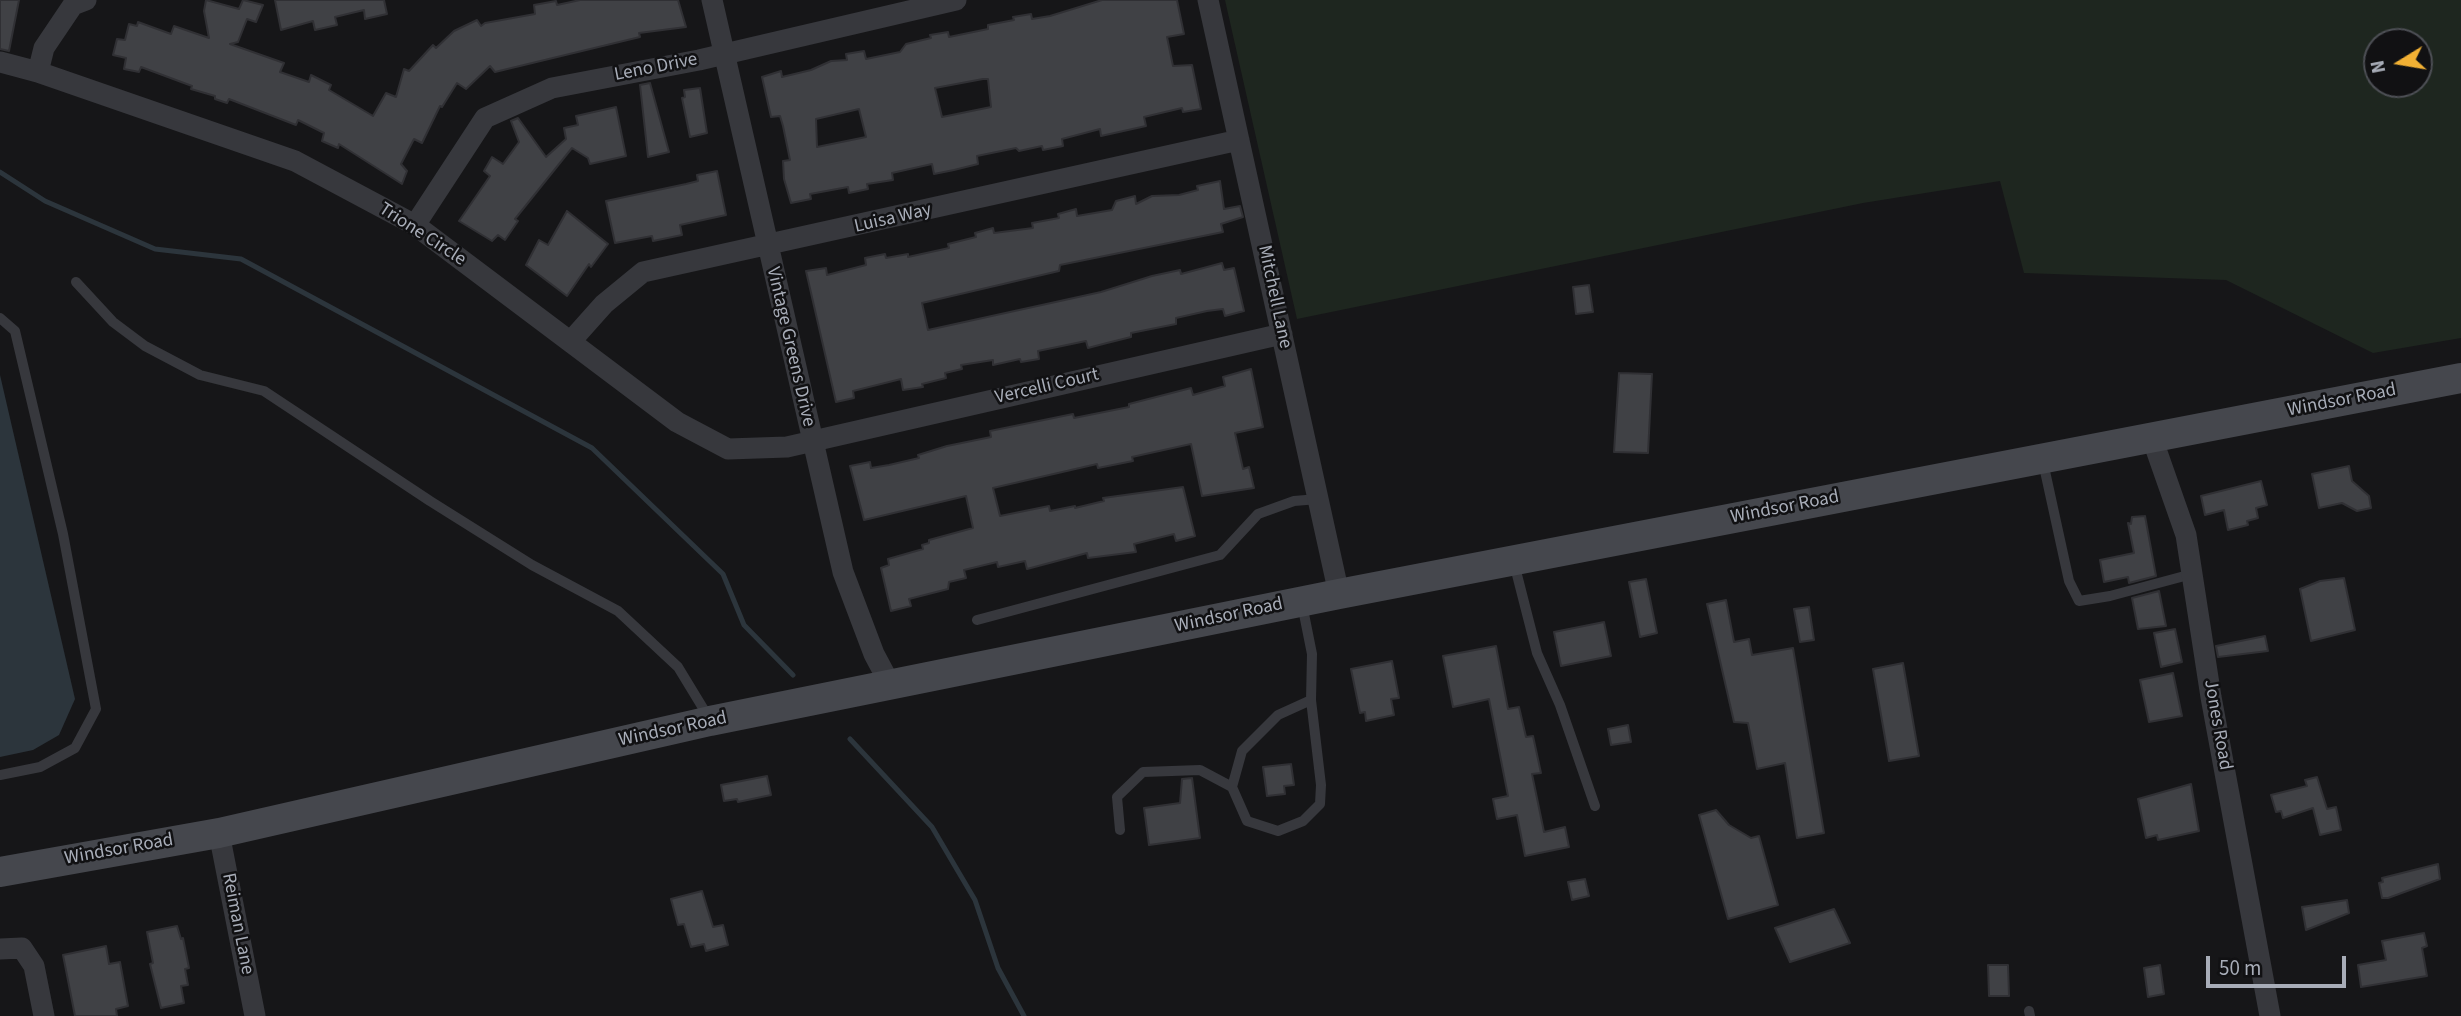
<!DOCTYPE html>
<style>
body{margin:0}
#map{position:relative;width:2461px;height:1016px;overflow:hidden;background:#161618;font-family:"Source Sans 3",sans-serif}
canvas{display:block}
.north{position:absolute;left:2363px;top:28px;width:70px;height:70px;box-sizing:border-box;background:#111113;border:2px solid #4d4f55;border-radius:50%;rotate:259deg;font-size:19px;font-weight:700;line-height:28px;text-align:center;color:#a8adb8}
.north::after{content:'';display:block;margin:auto;width:24px;height:32px;background:#f2b134;clip-path:polygon(50% 0,100% 100%,50% 72%,0 100%)}
.scale{position:absolute;left:2206px;top:956px;width:140px;height:32px;box-sizing:border-box;border:4px solid #a8adb8;border-top:0;padding-left:9px;font-size:21px;line-height:24px;white-space:nowrap;color:#a8adb8;-webkit-text-stroke:5px #111113;paint-order:stroke}
</style>
<div id="map">
<canvas width="2461" height="1016"></canvas>
<div class="north">N</div>
<div class="scale">50 m</div>
</div>
<script>
const g = document.querySelector('canvas').getContext('2d');
g.lineJoin = 'round';
function fillPath(path, color) { g.fillStyle = color; g.fill(path, 'evenodd'); }
const toPath = rows => new Path2D(rows.map(r => 'M' + r).join(''));
function trace(path, color, width, dash) { g.strokeStyle = color; g.lineWidth = width; g.lineCap = dash ? 'butt' : 'round'; g.setLineDash(dash || []); g.stroke(path); }
function drawText(font, color, halo, rows, align = 'center') {
  g.font = font + ' "Source Sans 3",sans-serif'; g.lineWidth = 5; g.setLineDash([]); g.textBaseline = 'middle'; g.strokeStyle = halo; g.fillStyle = color; for (const [text, x, y, turn = 0] of rows) {
    g.save(); g.translate(x, y); g.rotate((+turn || 0) * Math.PI / 180); g.textAlign = isNaN(turn) ? turn : align; if (halo) g.strokeText(text, 0, 0); g.fillText(text, 0, 0); g.restore();
  }
}
const green = toPath([
 [1225,0,2461,0,2461,338,2373,353,2226,280,2024,273,2000,181,1863,203,1297,319],
 [2377,42,2419,42,2419,84,2377,84]
]);
const water = toPath([
 [0,375,75,699,59,735,33,750,0,757]
]);
const stream = toPath([
 [0,172,45,201,155,249,241,259,592,448,723,574,744,625,793,675],
 [850,739,932,827,975,900,998,968,1024,1016]
]);
const building = toPath([
 [0,0,19,0,9,51,0,49,0,0],
 [206,0,239,9,243,0,263,5,256,22,247,19,238,42,230,44,284,63,280,72,309,82,311,75,331,85,329,90,373,116,386,93,396,97,404,69,409,71,433,45,436,48,454,31,477,20,481,26,485,23,535,14,534,5,556,1,557,5,580,0,678,0,686,27,639,33,640,37,495,72,490,66,466,89,457,83,442,107,440,106,422,143,414,139,401,164,407,171,402,184,339,144,338,148,322,141,324,133,298,120,296,125,229,99,227,103,215,99,215,96,191,89,192,86,141,67,139,72,124,69,126,58,113,55,117,39,125,40,129,24,137,26,138,22,171,34,174,26,209,38,204,11,206,0],
 [275,0,384,0,387,14,365,19,364,10,335,17,337,25,315,30,313,21,281,30,275,0],
 [1102,0,1177,0,1184,34,1167,37,1173,66,1192,65,1201,109,1183,112,1182,108,1144,117,1146,126,1101,136,1100,129,1062,139,1063,146,1043,150,1042,146,1019,151,1016,148,977,156,978,164,954,170,934,174,932,164,892,173,893,180,867,184,868,189,849,193,848,187,810,194,811,199,791,203,784,179,783,161,790,160,783,126,780,116,771,117,762,77,781,71,782,77,811,70,831,61,847,60,846,54,864,51,866,59,900,52,906,44,931,38,930,35,948,32,949,37,988,29,988,25,1014,20,1013,17,1031,14,1032,19,1050,16,1102,0],
 [983,79,988,79,991,107,942,117,935,88,983,79],
 [859,109,866,137,817,147,816,119,859,109],
 [650,83,669,152,648,157,640,85,650,83],
 [700,88,707,133,690,137,682,98,685,97,684,90,700,88],
 [616,107,626,156,590,164,588,158,572,148,515,219,518,221,505,240,498,235,492,241,459,221,490,176,484,171,492,157,503,164,519,142,511,121,518,118,546,157,566,139,564,128,578,125,576,116,616,107],
 [717,171,726,215,680,225,682,235,653,241,652,236,615,243,606,201,686,184,698,181,697,175,717,171],
 [1220,181,1224,209,1240,206,1243,217,1221,224,1223,232,1060,265,1059,271,922,303,928,330,1101,292,1152,276,1180,270,1181,274,1222,263,1224,270,1234,268,1244,311,1225,316,1223,309,1207,311,1176,318,1176,324,1131,333,1131,337,1107,343,1088,348,1086,341,1038,351,1039,359,1021,362,1020,359,993,365,993,360,961,365,962,369,945,373,946,378,922,384,923,387,903,390,901,379,853,391,854,398,836,402,806,271,826,268,827,275,866,265,865,258,885,254,886,258,908,254,908,257,949,248,948,244,976,237,975,233,993,228,994,233,1033,228,1032,223,1059,218,1058,214,1076,209,1077,216,1112,210,1116,201,1135,196,1136,204,1152,196,1179,195,1198,190,1197,186,1220,181],
 [567,211,608,244,591,267,589,264,567,296,526,265,539,240,548,245,567,211],
 [1589,285,1593,312,1576,314,1573,287,1589,285],
 [1251,369,1263,427,1235,433,1243,469,1249,467,1254,488,1202,496,1191,444,1132,457,1133,461,1098,468,1097,464,993,488,1000,516,1049,506,1050,511,1075,506,1075,508,1104,501,1103,498,1183,487,1195,536,1176,541,1174,534,1134,544,1136,552,1088,558,1087,553,1027,569,1025,561,998,567,997,562,964,570,966,578,949,582,948,589,909,599,911,606,891,611,881,568,889,565,888,559,923,549,922,545,929,543,929,540,973,528,966,496,864,520,850,466,870,462,871,468,889,465,919,458,918,455,947,446,991,437,990,431,1073,414,1074,418,1129,407,1129,404,1191,388,1193,395,1225,386,1223,377,1251,369],
 [1619,373,1652,374,1648,453,1614,452,1619,373],
 [2349,466,2352,481,2369,496,2371,508,2357,511,2342,503,2319,508,2312,474,2349,466],
 [2261,481,2267,505,2256,508,2258,518,2247,521,2248,525,2228,530,2224,510,2205,515,2201,496,2261,481],
 [2145,516,2156,576,2129,583,2128,577,2104,582,2100,560,2134,553,2128,523,2131,524,2132,517,2145,516],
 [2344,578,2355,630,2311,641,2300,589,2320,581,2344,578],
 [1646,579,1657,633,1640,637,1629,582,1646,579],
 [2159,591,2166,626,2138,629,2132,598,2159,591],
 [1726,600,1734,642,1749,639,1752,655,1793,648,1824,833,1797,838,1785,763,1757,769,1748,723,1734,722,1707,604,1726,600],
 [1809,607,1814,640,1800,642,1794,609,1809,607],
 [1604,622,1611,656,1561,666,1554,632,1604,622],
 [2175,629,2182,662,2161,667,2154,633,2175,629],
 [2265,636,2268,651,2218,657,2216,646,2265,636],
 [1496,646,1508,709,1519,707,1526,737,1533,736,1541,773,1532,774,1544,832,1565,827,1569,847,1525,856,1517,815,1497,819,1493,799,1508,796,1489,699,1453,707,1443,656,1496,646],
 [1392,661,1399,698,1391,699,1394,715,1366,721,1365,712,1360,713,1351,669,1392,661],
 [1903,663,1919,756,1889,761,1873,669,1903,663],
 [2173,673,2182,716,2149,722,2140,680,2173,673],
 [1628,725,1631,742,1611,745,1608,729,1628,725],
 [1291,764,1294,785,1284,786,1285,794,1267,796,1263,767,1291,764],
 [767,776,771,795,738,802,737,799,724,801,721,785,767,776],
 [2317,777,2327,809,2336,807,2341,830,2320,835,2313,808,2283,818,2281,811,2276,812,2271,795,2307,786,2305,780,2317,777],
 [1192,778,1200,838,1149,845,1144,808,1180,803,1182,779,1192,778],
 [2191,784,2199,831,2158,840,2157,835,2146,838,2138,799,2191,784],
 [1716,810,1729,825,1751,838,1759,836,1778,905,1728,919,1699,815,1716,810],
 [2438,864,2440,879,2388,898,2382,898,2379,883,2383,882,2382,878,2438,864],
 [1585,879,1589,896,1572,900,1568,882,1585,879],
 [702,891,713,927,723,925,728,945,706,951,704,944,691,947,684,924,678,925,671,899,702,891],
 [2347,900,2349,913,2306,930,2302,907,2347,900],
 [1834,909,1850,943,1790,962,1775,928,1834,909],
 [177,926,181,939,183,938,189,968,185,969,188,985,181,986,184,1003,161,1008,150,964,153,963,147,932,177,926],
 [2424,933,2427,946,2422,948,2427,976,2361,987,2358,965,2386,960,2382,941,2424,933],
 [106,946,109,964,120,962,128,1006,116,1009,117,1016,75,1016,63,955,106,946],
 [1988,965,2008,965,2009,996,1989,996,1988,965],
 [2160,965,2164,994,2148,997,2144,968,2160,965]
]);
const lane = toPath([
 [76,282,113,322,145,346,200,375,264,391,430,501,532,565,618,611,678,667,709,718],
 [0,318,15,331,63,534,96,709,75,748,40,767,0,775],
 [2043,462,2069,581,2079,601,2110,596,2192,574],
 [1514,563,1537,653,1560,705,1595,806],
 [977,620,1220,555,1258,514,1294,501,1318,499],
 [1232,787,1242,751,1278,715,1311,700],
 [1120,830,1117,797,1143,772,1200,770,1232,787,1247,821,1278,831,1303,821,1320,804,1321,785,1311,700,1312,654,1302,604],
 [2029,1011,2030,1016]
]);
const street = toPath([
 [712,0,843,572,874,654,891,686],
 [1208,0,1339,594],
 [0,62,38,72,295,161,415,225,677,422,728,449,787,447,1282,334],
 [38,72,44,48,73,5,86,0],
 [415,225,485,118,552,88,699,60,956,0],
 [571,341,604,304,643,272,1239,140],
 [2152,438,2186,535,2211,697,2270,1016],
 [219,833,255,1016],
 [0,949,22,948,34,966,44,1016]
]);
const secondary = toPath([
 [0,872,219,833,710,721,1339,594,2461,378]
]);
const streetNames = [
 ["Leno Drive",656,68,-11],
 ["Luisa Way",893,219,-13],
 ["Trione Circle",422,235,33],
 ["Mitchell Lane",1274,297,78],
 ["Vintage Greens Drive",790,347,77],
 ["Vercelli Court",1047,387,-13],
 ["Windsor Road",2342,401,-11],
 ["Windsor Road",1785,508,-11],
 ["Windsor Road",1229,616,-12],
 ["Jones Road",2217,725,80],
 ["Windsor Road",673,730,-12],
 ["Windsor Road",119,850,-10],
 ["Reiman Lane",237,924,79]
];
fillPath(green, '#1e261f');
fillPath(water, '#2c353c');
trace(stream, '#2c353c', 5);
fillPath(building, '#404145');
trace(building, '#303034', 2);
trace(lane, '#37383d', 10);
trace(street, '#37383d', 21);
trace(secondary, '#45474d', 30);
drawText('19px', '#a8adb8', '#111113', streetNames);
</script>
